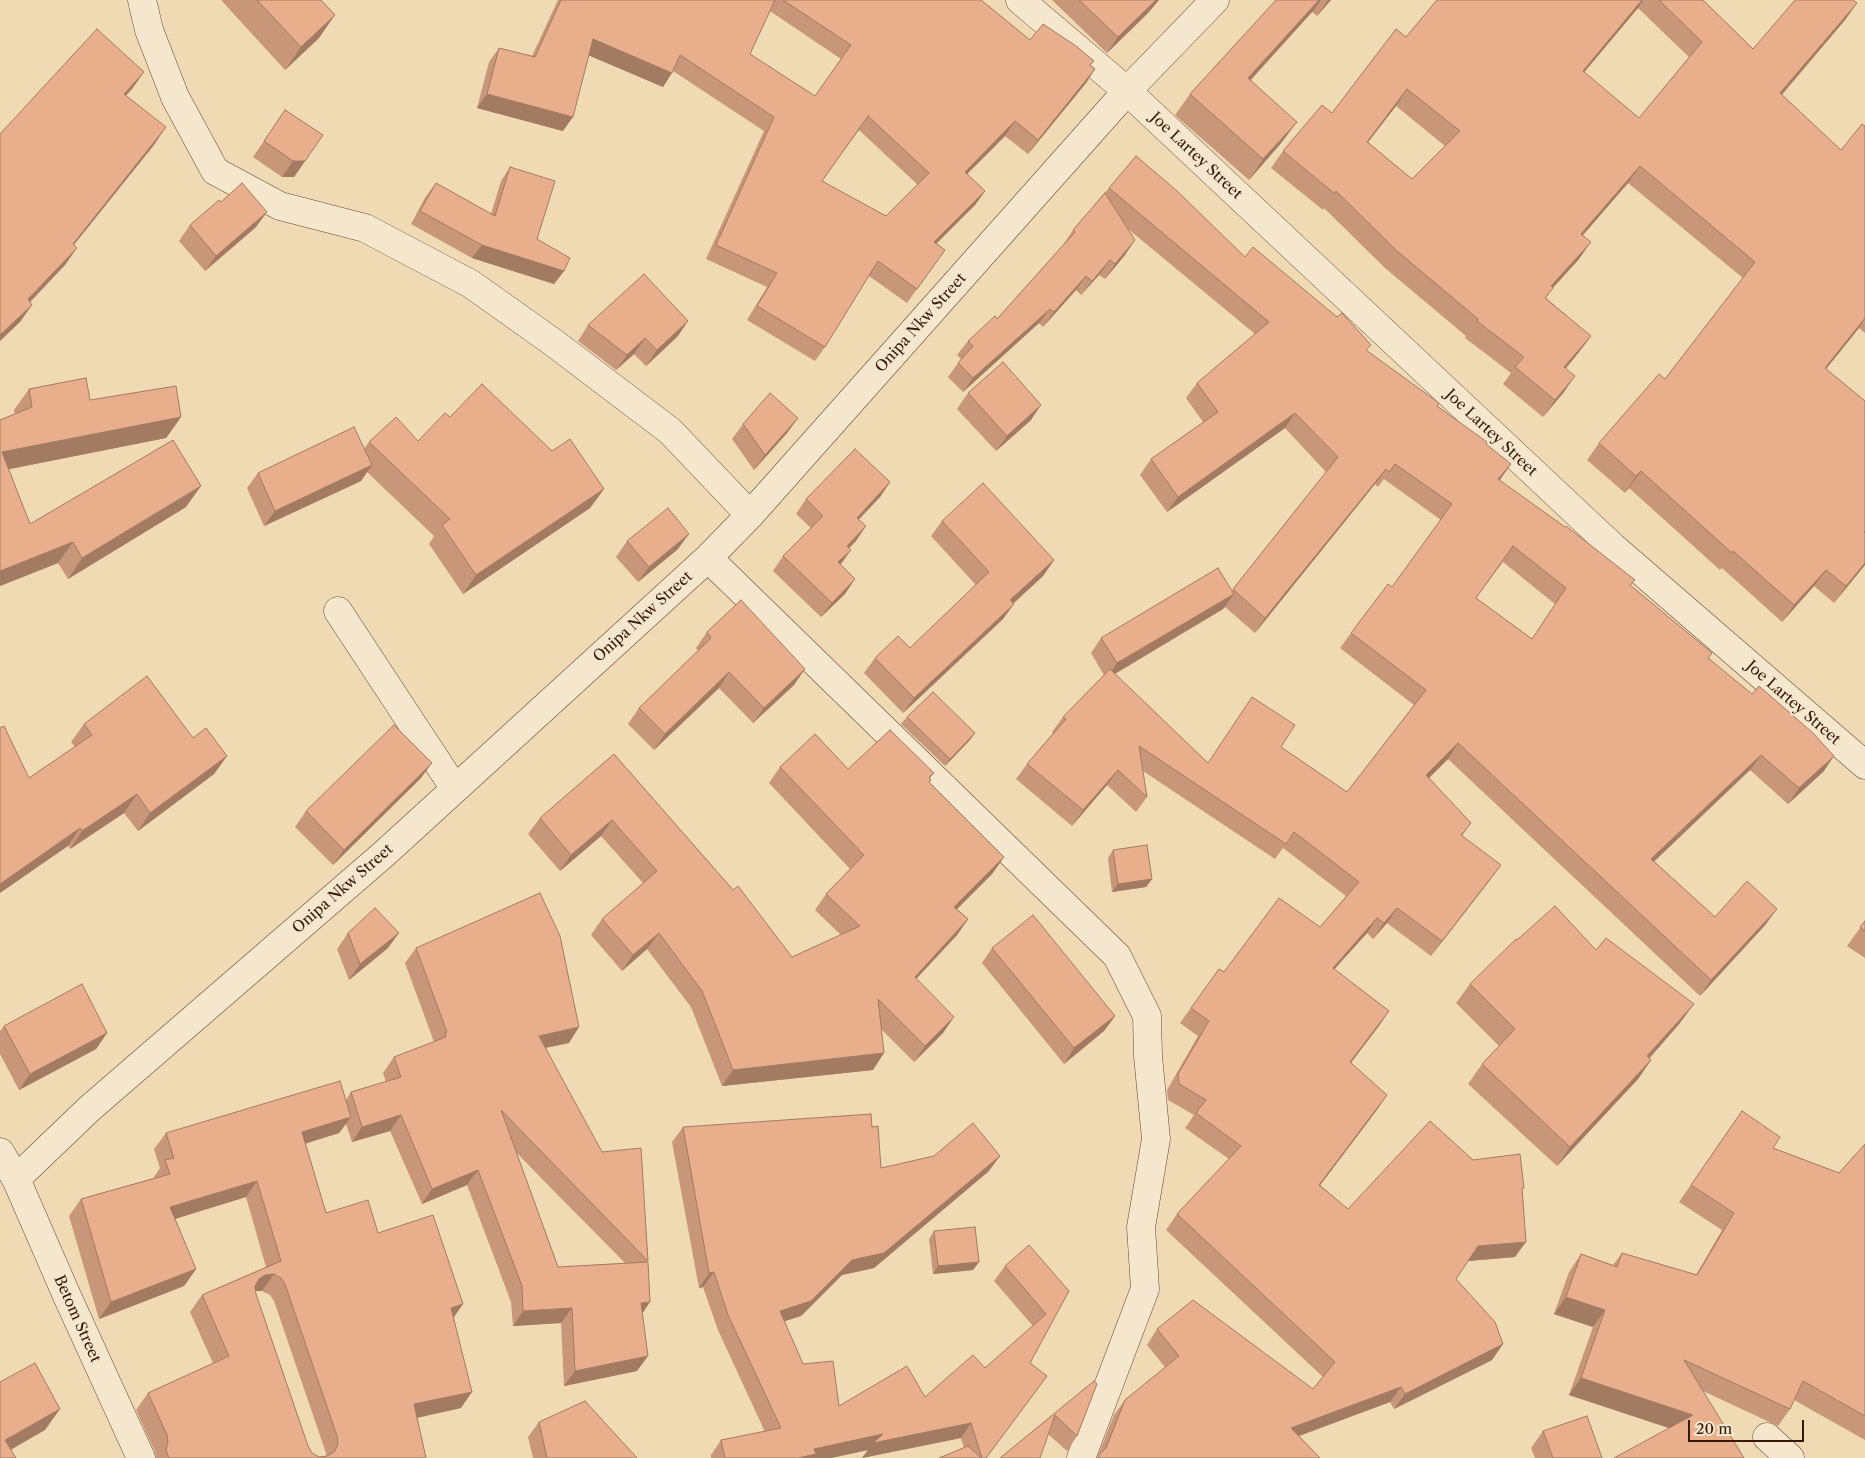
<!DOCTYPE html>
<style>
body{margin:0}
#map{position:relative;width:1865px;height:1458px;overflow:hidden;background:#efdab4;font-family:"Libre Caslon Text",serif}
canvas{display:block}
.scale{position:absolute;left:1688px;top:1420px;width:116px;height:22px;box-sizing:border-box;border:2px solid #361808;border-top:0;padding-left:6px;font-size:15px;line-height:18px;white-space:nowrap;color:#361808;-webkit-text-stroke:4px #f5e7ce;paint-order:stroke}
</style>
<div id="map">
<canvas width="1865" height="1458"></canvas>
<div class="scale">20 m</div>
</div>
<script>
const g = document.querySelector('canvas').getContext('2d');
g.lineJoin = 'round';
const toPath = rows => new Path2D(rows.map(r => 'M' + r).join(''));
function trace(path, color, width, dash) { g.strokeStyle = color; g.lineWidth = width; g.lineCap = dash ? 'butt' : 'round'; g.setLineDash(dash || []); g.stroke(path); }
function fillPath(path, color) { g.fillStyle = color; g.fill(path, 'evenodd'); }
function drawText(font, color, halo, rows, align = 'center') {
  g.font = font + ' "Libre Caslon Text",serif'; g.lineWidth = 4.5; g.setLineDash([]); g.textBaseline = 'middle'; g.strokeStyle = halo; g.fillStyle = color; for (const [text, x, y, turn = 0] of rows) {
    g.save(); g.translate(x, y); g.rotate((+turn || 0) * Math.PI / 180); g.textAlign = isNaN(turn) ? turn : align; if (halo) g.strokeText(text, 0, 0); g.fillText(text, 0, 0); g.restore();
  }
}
const street = toPath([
 [142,0,149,30,175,97,215,171,280,206,365,228,471,284,554,343,670,431,750,515],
 [1020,0,1127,91,1613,547,1865,765],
 [708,558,1117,956,1147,1016,1148,1056,1156,1139,1141,1227,1145,1289,1081,1458],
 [338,611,455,789],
 [0,1152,16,1179,67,1296,141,1458],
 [16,1179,89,1109,385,853,708,558,750,515,1127,91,1215,0],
 [1767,1437,1790,1458]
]);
const wall = toPath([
 [221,0,321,0,319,38,285,70],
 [558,0,981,0,1030,40,1091,66,1095,69,1086,83,1028,154,1005,136,967,174,985,191,975,205,936,243,945,250,907,303,869,276,825,347,815,361,747,320,767,287,706,259,764,131,673,71,663,87,589,55,563,131,477,108,489,62,499,48,532,56],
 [770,11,841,59,815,96,750,54],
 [859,130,918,185,886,216,822,181],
 [1052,0,1159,0,1148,13,1107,53],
 [1276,0,1331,0,1317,16,1312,12,1251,80,1282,142,1249,180,1175,115,1190,94],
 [1437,0,1703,0,1753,49,1857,3,1845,20,1782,95,1841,150,1865,126,1865,333,1859,328,1826,369,1865,401,1865,565,1834,603,1814,586,1782,622,1722,568,1720,570,1629,488,1625,493,1587,460,1599,443,1665,379,1743,278,1628,183,1583,235,1579,259,1553,288,1546,298,1591,336,1579,352,1566,368,1564,392,1543,417,1503,384,1511,373,1465,338,1466,336,1385,268,1324,208,1323,210,1271,168,1283,151,1332,113,1406,37],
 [1638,8,1689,57,1639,118,1584,72],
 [1396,106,1445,146,1412,179,1368,142],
 [285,110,323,135,294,177,282,177,253,157],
 [510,167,537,239,564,271,554,284,472,258,411,224,426,196,436,183,491,214,501,181],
 [1109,188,1245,257,1437,406,1486,444,1499,480,1635,580,1630,586,1709,658,1824,771,1788,804,1750,770,1654,861,1715,917,1766,924,1700,996,1448,759,1429,778,1471,823,1462,836,1490,880,1431,956,1387,923,1373,939,1367,933,1334,969,1389,1011,1351,1063,1387,1095,1320,1185,1348,1209,1473,1160,1522,1191,1515,1257,1468,1261,1456,1279,1503,1344,1492,1360,1394,1409,1390,1402,1299,1436,1320,1458,1097,1458,1114,1415,1125,1400,1165,1367,1147,1345,1157,1329,1313,1389,1323,1377,1166,1230,1177,1214,1229,1159,1185,1128,1194,1115,1168,1100,1167,1090,1198,1036,1180,1023,1219,969,1224,972,1320,927,1346,896,1283,848,1275,859,1143,771,1147,797,1136,812,1107,785,1072,826,1016,779,1027,764,1053,733,1052,732,1063,717,1104,675,1091,653,1101,638,1232,591,1326,472,1285,428,1167,512,1140,475,1151,459,1203,422,1186,398,1197,383,1255,334,1127,228,1125,255,1105,279,1099,275,1081,295,1076,290,1043,327,1039,323,963,392,948,377,961,359,957,355,968,341,997,319,1063,245,1073,230],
 [1384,479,1441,520,1392,587,1351,633,1340,648,1414,705,1347,792,1281,747,1252,697,1208,763,1115,674,1223,609,1225,607,1255,633,1375,484,1378,487],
 [1503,562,1555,604,1532,639,1476,598],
 [221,202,256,227,205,271,179,241,190,225],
 [588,325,678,336,646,366,634,354,616,370,578,341],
 [29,389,181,417,166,438,8,469,30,524,186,507,68,579,58,563,0,586,0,420,15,414,14,410],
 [968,393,1031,420,996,451,957,409],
 [450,417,552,451,604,489,590,508,463,594,429,544,434,536,367,472,361,481,264,526,247,488,258,473,364,449,369,442,418,441],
 [798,418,787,433,754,470,732,439,743,424],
 [890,482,880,497,859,519,856,541,849,548,840,565,845,594,821,617,773,571,783,556,811,528,796,514,806,499],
 [942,521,1054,560,1043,576,1013,603,1003,619,903,713,864,673,875,658,910,648,976,585,931,536],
 [627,541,678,549,638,582,616,557],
 [707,632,794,685,753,723,719,688,654,750,628,724,639,708,698,651,696,648],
 [907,717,975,733,969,741,945,766,901,724],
 [84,724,193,738,227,756,214,774,138,831,124,813,70,849,29,778,75,747,71,742],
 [614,754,792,957,841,935,815,910,826,894,850,869,769,783,780,767,848,769,934,773,930,778,931,780,929,783,1004,857,992,874,957,909,968,919,957,935,916,979,943,1033,914,1062,882,1030,873,1070,722,1086,691,1007,647,949,622,971,591,935,602,919,643,883,601,836,560,871,528,834,540,818],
 [421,778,333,865,295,827,306,811],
 [1113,850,1152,879,1146,887,1112,892,1108,858],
 [1865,921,1865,958,1847,946],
 [348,933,388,948,349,980,337,949],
 [1517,940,1596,950,1680,1023,1649,1058,1651,1060,1638,1079,1557,1166,1468,1084,1482,1064,1499,1046,1456,1003,1470,984],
 [416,948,569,1043,546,1048,648,1261,647,1262,637,1371,564,1386,561,1323,513,1326,511,1302,467,1185,422,1204,390,1131,352,1142,346,1124,339,1133,305,1144,326,1213,378,1233,463,1304,454,1317,461,1408,417,1418,426,1458,156,1458,155,1452,136,1410,148,1393,213,1363,190,1312,202,1295,266,1267,246,1197,175,1219,196,1269,184,1286,99,1319,69,1216,81,1199,154,1178,154,1177,160,1168,154,1149,166,1133,346,1100,351,1092,386,1082,383,1073,394,1057,434,1042,405,963],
 [516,1152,548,1185,625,1263,558,1267],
 [256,1291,262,1291,270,1295,274,1301,326,1453,326,1456,319,1457,312,1453,308,1446,256,1294],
 [992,948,1115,1016,1104,1031,1064,1064,982,963],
 [4,1026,107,1033,96,1049,19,1090,0,1054,0,1031],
 [1742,1111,1773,1148,1839,1173,1865,1144,1865,1440,1794,1400,1790,1409,1778,1426,1703,1391,1669,1428,1569,1395,1593,1327,1554,1314,1569,1272,1581,1254,1613,1265,1622,1253,1696,1275,1722,1230,1679,1202],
 [683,1127,872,1127,881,1168,989,1171,874,1268,842,1275,801,1316,784,1321,803,1364,839,1406,925,1397,985,1368,1033,1326,994,1281,1005,1266,1069,1291,1030,1363,1047,1376,986,1458,939,1458,964,1448,961,1438,862,1458,868,1450,831,1458,711,1458,711,1455,721,1440,765,1432,718,1330,703,1287,699,1288,672,1142],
 [934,1231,979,1262,973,1270,933,1274,929,1239],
 [1094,1381,1077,1436,1067,1451,1048,1434,1000,1458],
 [539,1422,637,1458,533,1458,528,1437],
 [1543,1431,1602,1458,1535,1458,1531,1448]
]);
const shadedWall = toPath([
 [1156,0,1159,0,1148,13,1107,53,1118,37],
 [1319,0,1321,0,1312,12,1234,98,1248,78],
 [1328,0,1331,0,1317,16],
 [1642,0,1643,0,1638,8,1571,88,1583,71],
 [1857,3,1845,20,1768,110,1780,93],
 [335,15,319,38,285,70,301,47],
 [593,39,672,73,663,87,583,53],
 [1095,69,1086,83,1028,154,1038,140],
 [144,72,132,89,112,111,124,94],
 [1407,89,1396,106,1355,159,1367,142],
 [487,94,573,117,563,131,477,108],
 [1015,121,1005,136,955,186,965,172],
 [1297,122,1282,142,1249,180,1263,159],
 [166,127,154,145,61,261,73,244],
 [293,161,305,161,294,177,282,177],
 [1640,166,1628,183,1570,250,1581,234],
 [985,191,975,205,924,256,934,242],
 [267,212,256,227,205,271,216,256],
 [1135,240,1125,255,1105,279,1115,264],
 [1591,242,1579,259,1539,303,1551,286],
 [482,245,564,271,554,284,472,258],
 [77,248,65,265,16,317,28,299],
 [1110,260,1099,275,1081,295,1092,281],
 [1086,276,1076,290,1043,327,1054,312],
 [32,305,20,322,0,341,0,335],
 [1050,309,1039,323,963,392,973,378],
 [1865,318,1859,328,1813,385,1825,368],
 [688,321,678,336,646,366,657,350],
 [1591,336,1579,352,1553,384,1564,367],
 [645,338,634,354,616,370,627,355],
 [1575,376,1564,392,1543,417,1555,400],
 [1041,405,1031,420,996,451,1007,436],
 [1295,413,1285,428,1167,512,1178,497],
 [181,417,166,438,0,471,2,452],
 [798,418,787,433,754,470,765,455],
 [1511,464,1500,480,1487,495,1498,479],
 [372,465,361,481,264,526,275,511],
 [1386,469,1375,484,1255,633,1265,618],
 [1641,471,1629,488,1625,493,1636,476],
 [890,482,880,497,847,532,857,518],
 [201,486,186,507,68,579,82,558],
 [604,489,590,508,463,594,476,575],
 [866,526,856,541,837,560,847,546],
 [689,534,678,549,638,582,649,567],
 [73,542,58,563,0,586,0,571],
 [851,550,841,564,838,562],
 [1054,560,1043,576,1000,616,1010,600],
 [1865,563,1865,565,1834,603,1846,586],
 [1826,570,1814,586,1782,622,1794,605],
 [855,579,845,594,821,617,832,603],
 [1234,594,1223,609,1106,679,1117,663],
 [1014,604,1003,619,903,713,914,698],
 [805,669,794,685,753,723,764,708],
 [729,672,719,688,654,750,665,734],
 [975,733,969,741,945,766,950,759],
 [1458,743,1448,759,1416,791,1426,775],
 [1761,755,1750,770,1641,874,1651,859],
 [227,756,214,774,138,831,150,813],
 [1834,756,1824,771,1788,804,1799,788],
 [432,763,421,778,333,865,344,850],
 [1118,770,1107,785,1072,826,1083,810],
 [137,794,124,813,70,849,82,831],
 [612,820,601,836,560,871,571,855],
 [80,828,68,846,0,893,0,884],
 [1004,857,992,874,943,923,954,907],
 [1501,865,1490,880,1431,956,1442,941],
 [1152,879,1146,887,1112,892,1118,884],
 [1397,908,1387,923,1373,939,1384,923],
 [1777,909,1766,924,1700,996,1711,980],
 [1377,918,1367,933,1322,983,1333,968],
 [968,919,957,935,903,993,915,977],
 [399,933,388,948,349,980,360,964],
 [659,933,647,949,622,971,633,955],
 [1694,1004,1680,1023,1634,1076,1647,1056],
 [1389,1011,1379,1026,1339,1078,1350,1062],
 [1115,1016,1104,1031,1064,1064,1074,1048],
 [954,1017,943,1033,914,1062,925,1046],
 [579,1027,569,1043,529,1051,539,1036],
 [107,1033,96,1049,19,1090,30,1074],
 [884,1053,873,1070,722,1086,733,1070],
 [1651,1060,1638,1079,1557,1166,1570,1147],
 [1387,1095,1377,1110,1309,1200,1319,1185],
 [401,1115,390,1131,352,1142,362,1127],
 [351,1117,339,1133,290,1148,302,1132],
 [1000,1156,989,1171,874,1268,842,1275,801,1316,770,1326,780,1311],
 [478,1170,467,1185,422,1204,432,1189],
 [257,1181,246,1197,158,1224,170,1207],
 [1526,1242,1515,1257,1468,1261,1478,1246],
 [979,1262,973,1270,933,1274,938,1266],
 [196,1269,184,1286,99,1319,111,1302],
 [714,1272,703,1287,699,1288,709,1273],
 [274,1274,262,1291,254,1291,248,1295,259,1279,265,1275],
 [1566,1297,1605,1310,1593,1327,1554,1314],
 [650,1302,640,1317,641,1303],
 [463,1304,451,1321,451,1308],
 [572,1308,561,1323,513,1326,523,1311],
 [1503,1344,1492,1360,1394,1409,1405,1394],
 [648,1356,637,1371,564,1386,575,1371],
 [1047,1376,1037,1390,986,1458],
 [1581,1378,1693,1415,1681,1432,1569,1395],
 [1401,1387,1390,1402,1280,1443,1291,1428],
 [472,1392,461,1408,402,1421,414,1404],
 [60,1409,45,1430,0,1456,5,1440],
 [971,1423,961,1438,862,1458,868,1450,831,1458,798,1458,814,1449,883,1434]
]);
const building = toPath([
 [257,0,321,0,335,15,301,47,257,0],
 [561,0,775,0,750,54,815,96,851,45,783,0,981,0,1030,40,1043,24,1076,46,1094,61,1090,65,1095,69,1038,140,1015,121,965,172,985,191,934,242,945,250,917,289,878,261,825,347,757,306,777,273,716,245,774,117,680,55,672,73,593,39,573,117,487,94,499,48,535,57,561,0],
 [868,116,929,173,886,216,822,181,868,116],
 [1079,0,1156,0,1118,37,1079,0],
 [1276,0,1319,0,1248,78,1297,122,1263,159,1190,94,1276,0],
 [1437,0,1642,0,1583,71,1639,118,1702,42,1659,0,1703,0,1753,49,1795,0,1853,0,1857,3,1780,93,1841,150,1862,124,1865,126,1865,318,1825,368,1865,401,1865,531,1864,532,1865,533,1865,563,1846,586,1826,570,1794,605,1733,551,1732,553,1641,471,1636,476,1599,443,1659,374,1665,379,1755,262,1640,166,1581,234,1591,242,1551,286,1553,288,1545,298,1591,336,1564,367,1575,376,1555,400,1515,367,1524,357,1477,321,1478,319,1397,251,1336,191,1335,194,1283,151,1322,105,1332,113,1396,29,1406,37,1437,0],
 [1407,89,1460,131,1412,179,1367,142,1407,89],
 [97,29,144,72,124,94,166,127,73,244,77,248,28,299,32,305,0,335,0,134,97,29],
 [285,110,323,135,305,161,293,161,264,141,285,110],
 [1136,156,1176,190,1245,257,1253,247,1337,317,1342,313,1371,345,1366,350,1439,403,1437,406,1487,442,1486,444,1511,464,1498,479,1565,527,1566,526,1635,580,1630,585,1712,653,1708,658,1752,694,1759,686,1813,733,1834,756,1799,788,1761,755,1651,859,1715,917,1747,881,1777,909,1711,980,1458,743,1426,775,1471,823,1461,835,1501,865,1442,941,1397,908,1384,923,1377,918,1333,968,1389,1011,1350,1062,1387,1095,1319,1185,1348,1209,1430,1121,1473,1160,1520,1154,1524,1188,1522,1188,1526,1242,1478,1246,1456,1279,1495,1322,1503,1344,1405,1394,1401,1387,1291,1428,1320,1458,1100,1458,1098,1456,1106,1448,1125,1400,1179,1356,1157,1329,1193,1300,1313,1389,1335,1362,1177,1214,1241,1146,1196,1113,1206,1100,1179,1084,1178,1074,1209,1021,1191,1008,1219,969,1224,972,1279,898,1320,927,1359,882,1294,832,1286,844,1139,746,1147,797,1118,770,1083,810,1027,764,1066,719,1063,717,1110,669,1208,763,1252,697,1295,725,1281,747,1347,792,1426,690,1351,633,1388,584,1392,587,1452,504,1395,464,1389,472,1386,469,1265,618,1233,589,1338,457,1295,413,1178,497,1151,459,1218,412,1197,383,1269,322,1109,188,1136,156],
 [1513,546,1566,588,1532,639,1476,598,1513,546],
 [510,167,555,181,537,239,570,258,564,271,482,245,420,211,436,183,495,216,510,167],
 [242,183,267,212,216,256,190,225,219,200,221,202,242,183],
 [1105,193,1135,240,1115,264,1110,260,1092,281,1086,276,1054,312,1050,309,973,378,958,363,973,346,968,341,995,316,997,319,1075,232,1073,230,1105,193],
 [644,274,688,321,657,350,645,338,627,355,588,325,644,274],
 [1003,362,1041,405,1007,436,968,393,1003,362],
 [86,378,90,400,176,386,181,417,2,452,30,524,173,440,201,486,82,558,73,542,0,571,0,420,32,407,29,389,86,378],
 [482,384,552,451,570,439,604,489,476,575,442,525,450,519,369,442,396,417,418,441,445,413,450,417,482,384],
 [770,393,798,418,765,455,743,424,770,393],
 [354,427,372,465,275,511,258,473,354,427],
 [855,449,890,482,857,518,866,526,847,546,851,550,838,562,855,579,832,603,783,556,823,516,806,499,855,449],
 [983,483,1054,560,1010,600,1014,604,914,698,875,658,898,636,910,648,989,572,942,521,983,483],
 [668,508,689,534,649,567,627,541,668,508],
 [1218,568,1234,594,1117,663,1101,638,1218,568],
 [741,600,805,669,764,708,729,672,665,734,639,708,711,638,707,632,741,600],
 [147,676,193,738,206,728,227,756,150,813,137,794,82,831,80,828,0,884,0,728,4,726,29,778,92,735,84,724,147,676],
 [933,692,975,733,950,759,907,717,933,692],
 [394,725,432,763,344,850,306,811,394,725],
 [890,730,934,773,929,777,931,780,929,782,1004,857,954,907,968,919,915,977,954,1017,925,1046,878,999,884,1053,733,1070,702,991,659,933,633,955,602,919,657,871,612,820,571,855,540,818,614,754,733,890,738,886,792,957,860,926,826,894,864,855,780,767,815,734,848,769,890,730],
 [1147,845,1152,879,1118,884,1113,850,1147,845],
 [540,893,560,936,579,1027,539,1036,602,1152,641,1148,648,1261,501,1110,558,1267,648,1262,650,1302,641,1303,648,1356,575,1371,572,1308,523,1311,522,1286,478,1170,432,1189,401,1115,362,1127,351,1092,401,1077,394,1057,446,1037,445,1033,447,1032,416,948,540,893],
 [1555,906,1596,950,1606,938,1694,1004,1647,1056,1651,1060,1570,1147,1482,1064,1515,1029,1470,984,1516,939,1517,940,1555,906],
 [375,908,399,933,360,964,348,933,375,908],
 [1033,915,1115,1016,1074,1048,992,948,1033,915],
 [1865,921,1865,931,1860,927,1865,921],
 [82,984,107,1033,30,1074,4,1026,82,984],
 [340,1081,351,1117,302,1132,326,1213,368,1200,378,1233,433,1215,463,1304,451,1308,472,1392,414,1404,426,1458,169,1458,166,1450,168,1442,167,1435,148,1393,229,1356,202,1295,281,1261,257,1181,170,1207,196,1269,111,1302,81,1199,170,1174,165,1160,174,1158,166,1133,340,1081],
 [274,1274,281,1278,285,1284,337,1436,338,1445,334,1452,327,1456,319,1457,312,1453,308,1446,256,1294,255,1286,259,1279,265,1275,274,1274],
 [1742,1111,1780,1137,1773,1148,1839,1173,1865,1144,1865,1416,1803,1381,1790,1409,1684,1360,1744,1458,1614,1458,1693,1415,1581,1378,1605,1310,1566,1297,1581,1254,1617,1267,1622,1253,1697,1275,1734,1213,1691,1185,1742,1111],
 [871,1114,872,1127,878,1126,881,1168,934,1156,973,1123,1000,1156,884,1253,852,1260,811,1301,780,1311,803,1364,833,1361,839,1406,907,1366,925,1397,973,1355,985,1368,1046,1314,1005,1266,1029,1245,1069,1291,1030,1363,1047,1376,986,1458,982,1458,971,1423,873,1443,883,1434,814,1449,816,1454,798,1458,725,1458,721,1440,781,1428,728,1315,714,1272,709,1273,683,1127,871,1114],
 [975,1227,979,1262,938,1266,934,1231,975,1227],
 [35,1363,60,1409,5,1440,16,1458,0,1458,0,1382,35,1363],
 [1094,1381,1097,1384,1077,1436,1055,1415,1040,1458,1000,1458,1094,1381],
 [585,1401,637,1458,547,1458,539,1422,585,1401],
 [1587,1416,1602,1458,1553,1458,1543,1431,1587,1416],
 [968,1446,981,1458,939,1458,968,1446]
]);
const streetNames = [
 ["Joe Lartey Street",1196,156,43],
 ["Onipa Nkw Street",921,323,-48],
 ["Joe Lartey Street",1491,433,43],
 ["Onipa Nkw Street",643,617,-42],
 ["Joe Lartey Street",1793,703,41],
 ["Onipa Nkw Street",343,889,-41],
 ["Betom Street",77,1319,66]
];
trace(street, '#644833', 29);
trace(street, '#f5e7ce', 28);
fillPath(wall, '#c89678');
fillPath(shadedWall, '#a37a62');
fillPath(building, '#e9af8c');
trace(building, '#a37a62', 1);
drawText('15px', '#361808', '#f5e7ce', streetNames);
</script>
